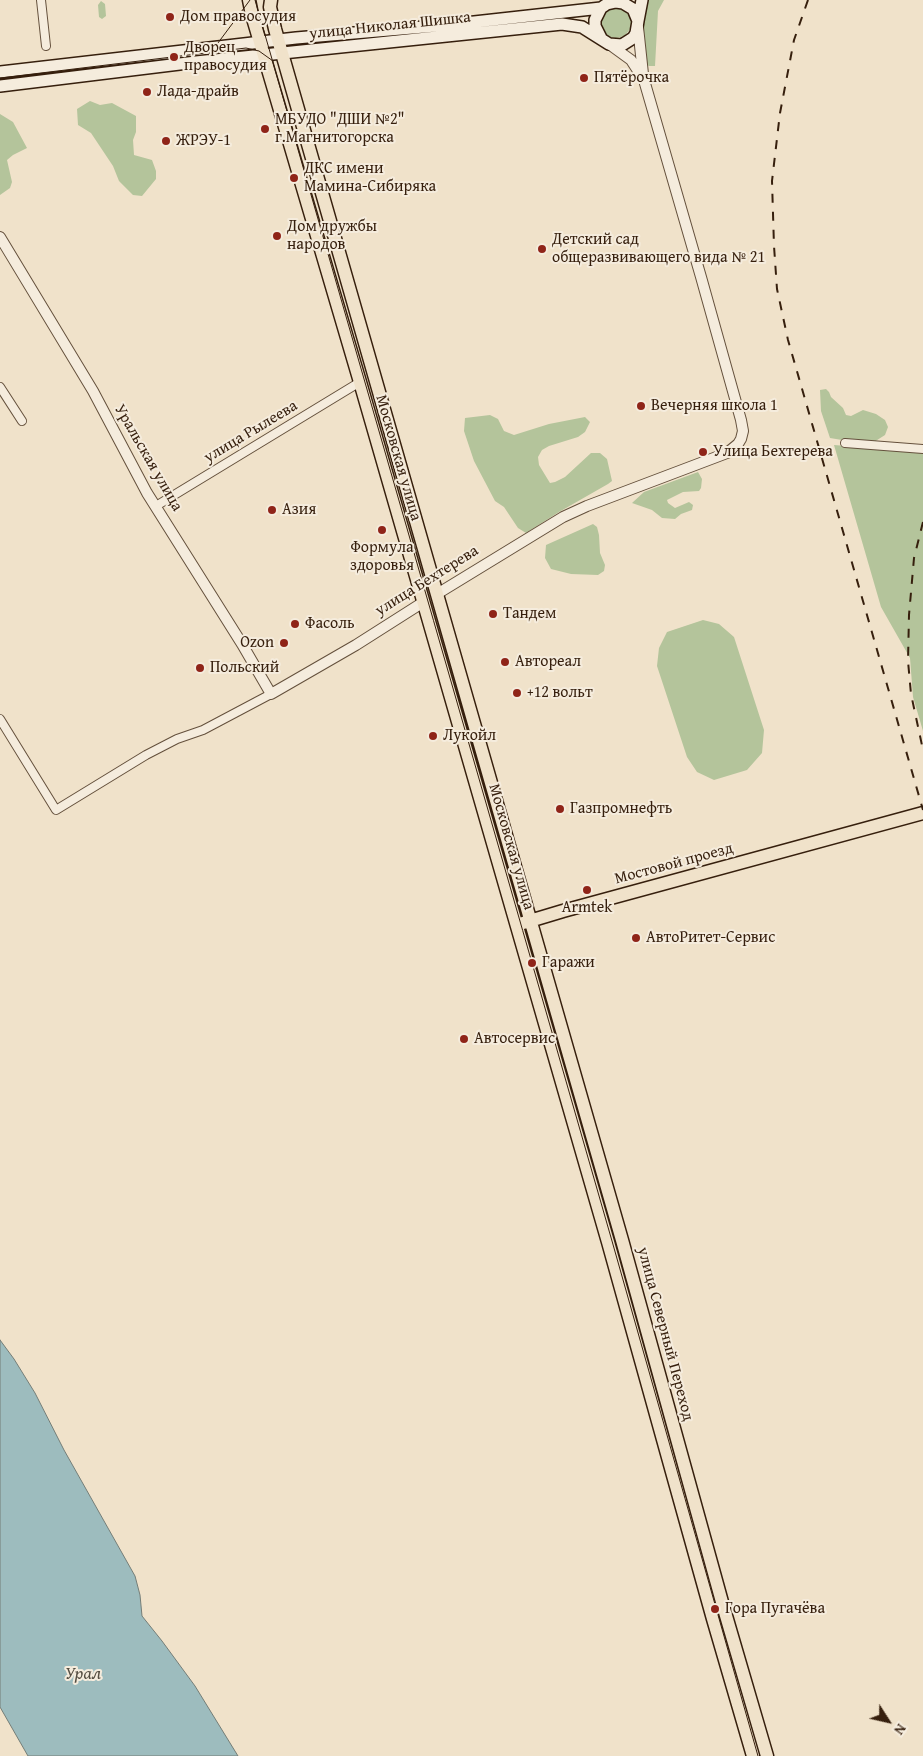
<!DOCTYPE html>
<meta charset="utf-8">
<style>
body{margin:0}
#map{position:relative;width:923px;height:1756px;overflow:hidden;background:#f0e2ca;font-family:"Gentium Book Plus",serif}
canvas{display:block}
.north{position:absolute;left:863px;top:1696px;width:50px;height:50px;-webkit-text-stroke:4px #f5ecdd;paint-order:stroke;rotate:125deg;font-size:14px;font-weight:700;line-height:20px;text-align:center;color:#361f0d}
.north::after{content:'';display:block;margin:auto;width:18px;height:22px;background:#361f0d;clip-path:polygon(50% 0,100% 100%,50% 72%,0 100%)}
</style>
<div id="map">
<canvas width="923" height="1756"></canvas>
<div class="north">N</div>
</div>
<script>
const g = document.querySelector('canvas').getContext('2d');
g.lineJoin = 'round';
function fillPath(path, color) { g.fillStyle = color; g.fill(path, 'evenodd'); }
const toPath = rows => new Path2D(rows.map(r => 'M' + r).join(''));
function trace(path, color, width, dash) { g.strokeStyle = color; g.lineWidth = width; g.lineCap = dash ? 'butt' : 'round'; g.setLineDash(dash || []); g.stroke(path); }
function drawText(font, color, halo, rows, align = 'center') {
  g.font = font + ' "Gentium Book Plus",serif'; g.lineWidth = 4; g.setLineDash([]); g.textBaseline = 'middle'; g.strokeStyle = halo; g.fillStyle = color; for (const [text, x, y, turn = 0] of rows) {
    g.save(); g.translate(x, y); g.rotate((+turn || 0) * Math.PI / 180); g.textAlign = isNaN(turn) ? turn : align; if (halo) g.strokeText(text, 0, 0); g.fillText(text, 0, 0); g.restore();
  }
}
const green = toPath([
 [646,0,664,0,658,11,655,66,649,66,646,64,641,30],
 [101,1,105,4,106,16,102,19,99,17,98,5],
 '601 23a15 15 0 1 1 30 0a15 15 0 1 1-30 0Z',
 [90,101,100,105,112,103,136,116,136,132,133,140,134,155,152,160,156,171,156,179,142,196,133,195,119,181,113,166,91,133,78,125,77,109],
 [0,114,13,122,27,148,13,155,7,160,12,182,10,188,0,195],
 [826,389,829,392,831,397,843,408,846,415,851,416,863,410,876,414,885,420,888,427,885,435,874,442,848,441,830,438,821,411,820,390],
 [490,415,498,419,504,431,514,435,549,424,585,417,590,422,585,432,578,437,549,446,542,450,538,457,539,465,550,483,555,482,565,477,591,453,600,453,607,459,612,481,608,484,559,512,526,533,518,528,504,507,495,501,474,461,464,431,465,418],
 [834,445,923,452,923,731,913,697,910,658,881,607],
 [698,472,702,479,701,488,699,491,683,492,667,500,668,503,675,508,689,502,693,505,692,510,681,514,675,519,662,518,652,510,632,503,644,492],
 [593,524,597,527,599,535,600,553,605,565,604,571,598,575,571,574,551,569,545,558,546,545],
 [703,620,719,624,734,637,764,730,762,753,747,770,714,780,697,772,687,757,657,666,659,648,667,632]
]);
const water = toPath([
 [0,1340,14,1359,35,1393,64,1450,135,1576,140,1595,142,1616,162,1641,195,1686,238,1756,28,1756,0,1707,0,1340]
]);
const minor = toPath([
 [41,0,46,46],
 [0,387,22,421],
 [845,443,923,449],
 [156,506,360,382],
 [0,719,56,810,146,755,177,739,203,730,271,694]
]);
const tertiary = toPath([
 [638,27,643,74],
 [0,237,93,391,147,493,242,644,271,694,356,645,422,603],
 [437,594,563,517,587,506,727,453,738,444,741,439,743,431,741,420,701,277,644,80,631,60,609,44]
]);
const secondary = toPath([
 [638,21,642,0],
 [0,72,296,38,447,25,601,8],
 [0,86,196,62,562,24,582,27,609,44,622,45,633,38,636,33,638,21,633,9,623,3,616,2,607,4,601,8,595,20,595,26,601,38]
]);
const primary = toPath([
 [249,0,252,15,360,382,608,1242,713,1619,753,1756],
 [271,0,270,7,275,29,622,1240,722,1602,767,1756],
 [523,923,563,911,923,813]
]);
const tram = toPath([
 [255,0,612,1241,758,1756],
 [209,55,250,0],
 [0,78,246,48,259,51,273,61]
]);
const rail = toPath([
 [808,0,794,40,780,113,772,181,774,246,777,289,788,340,923,810],
 [923,522,914,558,909,615,908,661,911,694,923,750]
]);
const markers = [
 [170,17,5,"#8f2418"],
 [174,57,5,"#8f2418"],
 [584,78,5,"#8f2418"],
 [147,92,5,"#8f2418"],
 [265,129,5,"#8f2418"],
 [166,141,5,"#8f2418"],
 [294,178,5,"#8f2418"],
 [277,236,5,"#8f2418"],
 [542,249,5,"#8f2418"],
 [641,406,5,"#8f2418"],
 [703,452,5,"#8f2418"],
 [272,510,5,"#8f2418"],
 [382,530,5,"#8f2418"],
 [493,614,5,"#8f2418"],
 [295,624,5,"#8f2418"],
 [284,643,5,"#8f2418"],
 [505,662,5,"#8f2418"],
 [200,668,5,"#8f2418"],
 [517,693,5,"#8f2418"],
 [433,736,5,"#8f2418"],
 [560,809,5,"#8f2418"],
 [587,890,5,"#8f2418"],
 [636,938,5,"#8f2418"],
 [532,963,5,"#8f2418"],
 [464,1039,5,"#8f2418"],
 [715,1609,5,"#8f2418"]
];
const poiNames = [
 ["Дом правосудия",180,17],
 ["Дворец",184,48],
 ["правосудия",184,66],
 ["Пятёрочка",594,78],
 ["Лада-драйв",157,92],
 ["МБУДО \"ДШИ №2\"",275,120],
 ["г.Магнитогорска",275,138],
 ["ЖРЭУ-1",176,141],
 ["ДКС имени",304,169],
 ["Мамина-Сибиряка",304,187],
 ["Дом дружбы",287,227],
 ["народов",287,245],
 ["Детский сад",552,240],
 ["общеразвивающего вида № 21",552,258],
 ["Вечерняя школа 1",651,406],
 ["Улица Бехтерева",713,452],
 ["Азия",282,510],
 ["Формула",382,548,"center"],
 ["здоровья",382,566,"center"],
 ["Тандем",503,614],
 ["Фасоль",305,624],
 ["Ozon",274,643,"right"],
 ["Автореал",515,662],
 ["Польский",210,668],
 ["+12 вольт",527,693],
 ["Лукойл",443,736],
 ["Газпромнефть",570,809],
 ["Armtek",587,908,"center"],
 ["АвтоРитет-Сервис",646,938],
 ["Гаражи",542,963],
 ["Автосервис",474,1039],
 ["Гора Пугачёва",725,1609]
];
const streetNames = [
 ["улица Николая Шишка",390,26,-6],
 ["улица Рылеева",251,432,-31],
 ["Уральская улица",148,458,60],
 ["Московская улица",398,458,74],
 ["улица Бехтерева",427,581,-32],
 ["Московская улица",511,847,74],
 ["Мостовой проезд",674,864,-15],
 ["улица Северный Переход",665,1334,75]
];
const waterNames = [
 ["Урал",83,1674]
];
fillPath(green, '#b4c49b');
fillPath(water, '#9dbcbe');
trace(water, '#747d77', 1);
trace(minor, '#64503c', 10);
trace(tertiary, '#64503c', 12);
trace(secondary, '#361f0d', 14);
trace(primary, '#361f0d', 15);
trace(minor, '#f5ecdd', 8);
trace(tertiary, '#f5ecdd', 10);
trace(secondary, '#f5ecdd', 11);
trace(primary, '#f0e2ca', 12);
trace(tram, '#361f0d', 1);
trace(rail, '#361f0d', 2, [9, 9]);
for (const [x, y, r, color] of markers) { const dot = new Path2D(); dot.arc(x, y, r, 0, 2 * Math.PI); g.fillStyle = color; g.fill(dot); trace(dot, '#f5ecdd', 2); }
drawText('16px', '#361f0d', '#f5ecdd', poiNames, 'left');
drawText('16px', '#361f0d', '#f5ecdd', streetNames);
drawText('italic 18px', '#554e42', '#f5ecdd', waterNames);
</script>
